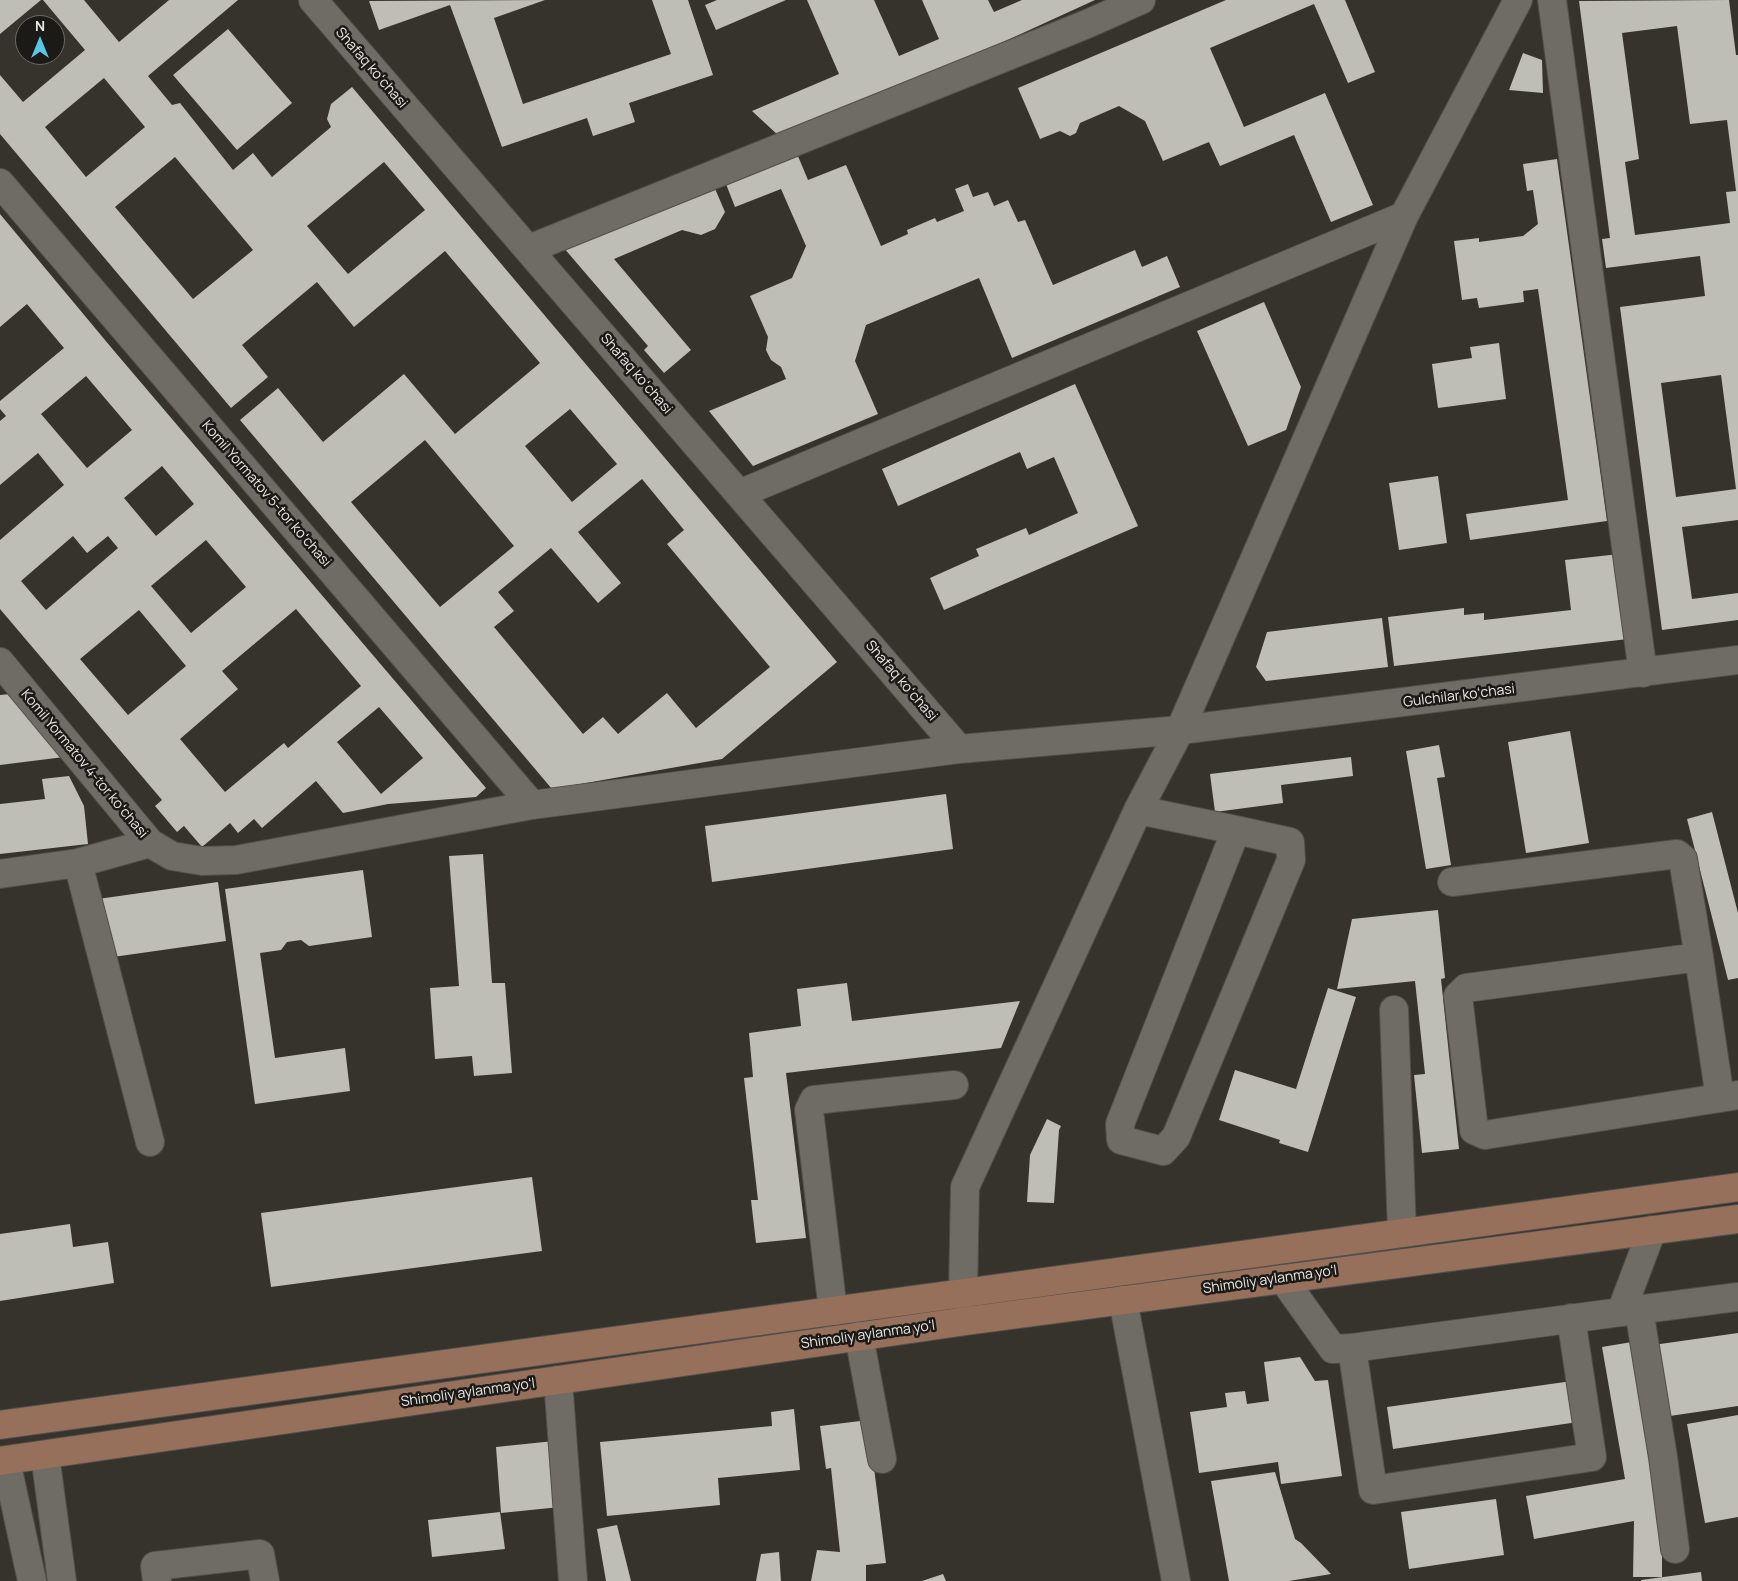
<!DOCTYPE html>
<meta charset="utf-8">
<style>
body{margin:0}
#map{position:relative;width:1738px;height:1581px;overflow:hidden;background:#36322c;font-family:Manrope,sans-serif}
canvas{display:block}
.north{position:absolute;left:15px;top:15px;width:50px;height:50px;box-sizing:border-box;background:#1c1a17;border:1px solid #6e6c69;border-radius:50%;rotate:0deg;font-size:14px;font-weight:700;line-height:20px;text-align:center;color:#eae8e4}
.north::after{content:'';display:block;margin:auto;width:18px;height:22px;background:#5ac8e5;clip-path:polygon(50% 0,100% 100%,50% 72%,0 100%)}
</style>
<div id="map">
<canvas width="1738" height="1581"></canvas>
<div class="north">N</div>
</div>
<script>
const g = document.querySelector('canvas').getContext('2d');
g.lineJoin = 'round';
function fillPath(path, color) { g.fillStyle = color; g.fill(path, 'evenodd'); }
const toPath = rows => new Path2D(rows.map(r => 'M' + r).join(''));
function trace(path, color, width, dash) { g.strokeStyle = color; g.lineWidth = width; g.lineCap = dash ? 'butt' : 'round'; g.setLineDash(dash || []); g.stroke(path); }
function drawText(font, color, halo, rows, align = 'center') {
  g.font = font + ' Manrope,sans-serif'; g.lineWidth = 5; g.setLineDash([]); g.textBaseline = 'middle'; g.strokeStyle = halo; g.fillStyle = color; for (const [text, x, y, turn = 0] of rows) {
    g.save(); g.translate(x, y); g.rotate((+turn || 0) * Math.PI / 180); g.textAlign = isNaN(turn) ? turn : align; if (halo) g.strokeText(text, 0, 0); g.fillText(text, 0, 0); g.restore();
  }
}
const building = toPath([
 [0,0,41,0,0,34],
 [43,0,84,0,119,42,169,0,238,0,148,76,172,105,180,103,233,170,253,153,272,177,331,127,327,119,331,104,352,87,837,662,722,759,552,789,240,420,278,388,323,442,404,374,455,434,540,363,445,251,354,327,317,282,242,345,268,377,231,408,0,134,0,75,23,102,85,50],
 [104,78,145,127,86,177,45,127],
 [175,157,253,250,193,299,115,207],
 [384,162,425,210,348,274,307,226],
 [570,409,617,464,572,502,525,446],
 [425,440,514,546,440,607,351,502],
 [642,479,684,530,667,544,770,667,696,728,667,693,618,734,603,717,583,734,494,627,514,611,498,592,551,548,598,603,621,583,578,532],
 [545,0,494,18,523,104,671,54,652,0,688,0,713,75,629,103,635,122,593,136,587,118,502,147,450,5,379,30,369,1],
 [717,0,786,0,716,30,705,5],
 [807,0,874,0,899,56,939,39,922,0,988,0,994,12,1022,0,1095,0,977,54,779,136,752,111,839,74],
 [1226,0,1345,0,1375,72,1348,83,1314,4,1210,48,1244,127,1325,93,1373,205,1331,222,1294,135,1220,166,1209,142,1163,161,1145,121,1119,106,1080,123,1076,133,1070,136,1060,131,1040,139,1018,88],
 [1729,0,1736,55,1738,55,1738,520,1682,527,1692,599,1738,593,1738,620,1662,630,1620,307,1705,296,1700,256,1606,268,1602,239,1610,238,1579,1],
 [1677,26,1690,124,1727,120,1736,191,1726,192,1730,223,1635,235,1625,162,1639,159,1622,33],
 [1721,375,1736,489,1676,497,1661,383],
 [228,29,292,103,237,150,173,75],
 [1523,53,1542,60,1543,93,1509,90],
 [795,149,808,180,846,165,881,246,908,234,907,230,935,218,937,222,964,211,955,189,968,184,973,197,988,192,994,206,1008,200,1018,222,1025,220,1053,285,1135,250,1142,267,1167,256,1180,287,1012,358,979,278,866,325,855,361,878,414,753,466,709,411,786,379,781,367,771,360,766,350,768,337,750,296,792,278,806,246,781,189,735,207,724,179],
 [1557,159,1607,521,1470,540,1466,514,1568,500,1538,289,1523,291,1524,302,1479,308,1477,298,1462,300,1454,241,1479,238,1479,242,1523,236,1538,224,1533,190,1527,191,1523,164],
 [713,184,725,212,715,229,701,235,682,230,614,259,691,350,664,373,644,350,648,346,563,247],
 [0,214,115,352,486,788,476,797,388,804,343,813,316,781,262,828,254,819,238,833,230,823,202,847,184,826,177,832,155,806,162,800,0,609,0,540,64,485,38,453,0,485,0,421,6,416,0,409,0,401,64,348,27,304,0,327],
 [86,376,132,430,87,468,41,414],
 [162,466,194,504,156,536,124,498],
 [73,536,87,553,108,536,118,548,46,610,21,581],
 [206,540,246,587,191,633,151,586],
 [296,609,361,686,288,748,284,743,225,792,180,739,238,689,222,671],
 [139,610,186,666,128,715,80,659],
 [379,707,423,758,381,794,337,742],
 [1264,302,1301,387,1286,430,1248,446,1197,331],
 [1499,343,1506,399,1438,408,1432,364,1472,358,1470,347],
 [1075,384,1138,526,944,610,930,578,979,556,976,549,1026,528,1029,535,1078,513,1054,457,1027,469,1020,452,898,506,882,469],
 [1438,476,1447,543,1399,550,1389,483],
 [1619,554,1628,639,1394,666,1388,617,1464,608,1464,615,1484,613,1484,620,1571,610,1565,560],
 [1382,618,1388,667,1266,681,1256,667,1267,632],
 [11,694,64,757,0,765,0,695],
 [1570,731,1589,843,1526,853,1508,742],
 [1439,745,1445,777,1437,778,1451,865,1426,869,1406,751],
 [1351,757,1353,776,1281,785,1283,803,1215,812,1210,774],
 [69,776,84,806,88,844,0,854,0,804,45,799,42,779],
 [946,794,953,849,712,882,705,826],
 [1712,812,1738,913,1738,978,1728,980,1687,819],
 [483,854,492,983,505,983,512,1073,474,1076,472,1056,435,1059,430,988,459,986,449,856],
 [363,870,372,937,309,946,301,940,287,942,281,950,260,953,275,1058,345,1048,350,1091,255,1104,225,889],
 [218,882,226,941,106,958,98,899],
 [1438,910,1445,978,1441,979,1459,1149,1422,1153,1414,1075,1425,1074,1415,981,1337,989,1352,919],
 [847,983,852,1021,1020,1001,1001,1048,786,1073,806,1238,756,1243,751,1200,758,1200,744,1078,753,1077,749,1033,801,1026,797,989],
 [1328,988,1356,997,1308,1152,1279,1143,1280,1140,1219,1120,1235,1070,1296,1089],
 [1047,1119,1061,1126,1059,1130,1054,1203,1027,1202,1030,1155],
 [532,1177,542,1251,271,1287,261,1213],
 [70,1224,73,1247,108,1242,114,1283,0,1301,0,1234],
 [1738,1333,1738,1406,1663,1417,1653,1345],
 [1632,1342,1662,1516,1662,1577,1633,1577,1634,1521,1534,1539,1526,1496,1625,1479,1602,1347],
 [1300,1357,1315,1381,1328,1380,1342,1476,1281,1484,1278,1462,1199,1473,1190,1412,1227,1407,1225,1393,1245,1391,1247,1404,1269,1401,1264,1362],
 [1572,1381,1578,1422,1393,1449,1387,1407],
 [794,1409,800,1470,718,1478,720,1505,607,1516,600,1442,772,1426,771,1412],
 [1738,1415,1738,1517,1705,1523,1687,1424],
 [868,1420,886,1563,866,1565,866,1581,811,1581,817,1550,840,1552,831,1468,826,1469,820,1426],
 [554,1441,560,1507,501,1513,496,1447],
 [1275,1472,1295,1539,1301,1543,1331,1574,1289,1581,1229,1581,1211,1481],
 [1496,1499,1504,1555,1409,1569,1401,1512],
 [500,1512,505,1549,432,1557,428,1520],
 [617,1525,631,1581,606,1581,597,1529],
 [779,1552,781,1581,756,1581,761,1554],
 [1701,1572,1702,1581,1641,1581,1641,1580],
 [943,1574,946,1581,922,1581]
]);
const minor = toPath([
 [313,0,959,749],
 [1552,0,1643,673],
 [0,183,532,805],
 [529,249,1087,24,1141,0],
 [739,494,1404,216],
 [0,662,150,843,172,856,202,861,236,860,532,805,959,749,1180,730,1738,660],
 [1138,810,1236,830,1290,842,1291,860,1176,1137,1163,1151,1121,1140,1120,1124,1236,830],
 [78,863,150,1142],
 [0,874,78,863,150,843],
 [1452,882,1677,854,1683,859,1699,957,1466,988,1458,996,1474,1130,1485,1135,1738,1095],
 [1699,957,1720,1098],
 [1394,1010,1402,1233],
 [1283,1279,1333,1349,1352,1348,1621,1312,1652,1230],
 [963,1293,965,1187,1138,810,1180,730,1404,216,1518,0],
 [1123,1300,1176,1581],
 [1639,1310,1663,1457,1675,1549],
 [833,1311,809,1110,814,1100,954,1085],
 [1621,1312,1738,1297],
 [859,1336,882,1459],
 [1352,1348,1373,1490,1592,1457,1571,1318],
 [558,1380,573,1581],
 [45,1455,62,1581],
 [6,1461,32,1581],
 [157,1581,155,1566,260,1554,265,1581]
]);
const major = toPath([
 [0,1425,1738,1187],
 [0,1461,966,1321,1738,1219]
]);
const streetNames = [
 ["Shafaq koʻchasi",371,68,49],
 ["Shafaq koʻchasi",636,374,49],
 ["Komil Yormatov 5-tor koʻchasi",266,494,49],
 ["Shafaq koʻchasi",901,681,49],
 ["Gulchilar koʻchasi",1459,696,-7],
 ["Komil Yormatov 4-tor koʻchasi",84,764,50],
 ["Shimoliy aylanma yoʻl",1270,1280,-8],
 ["Shimoliy aylanma yoʻl",868,1335,-8],
 ["Shimoliy aylanma yoʻl",468,1393,-8]
];
fillPath(building, '#bebeb6');
trace(minor, '#524f4b', 30);
trace(major, '#524f4b', 30);
trace(minor, '#6f6b65', 28);
trace(major, '#97705c', 28);
drawText('14px', '#eae8e4', '#1c1a17', streetNames);
</script>
